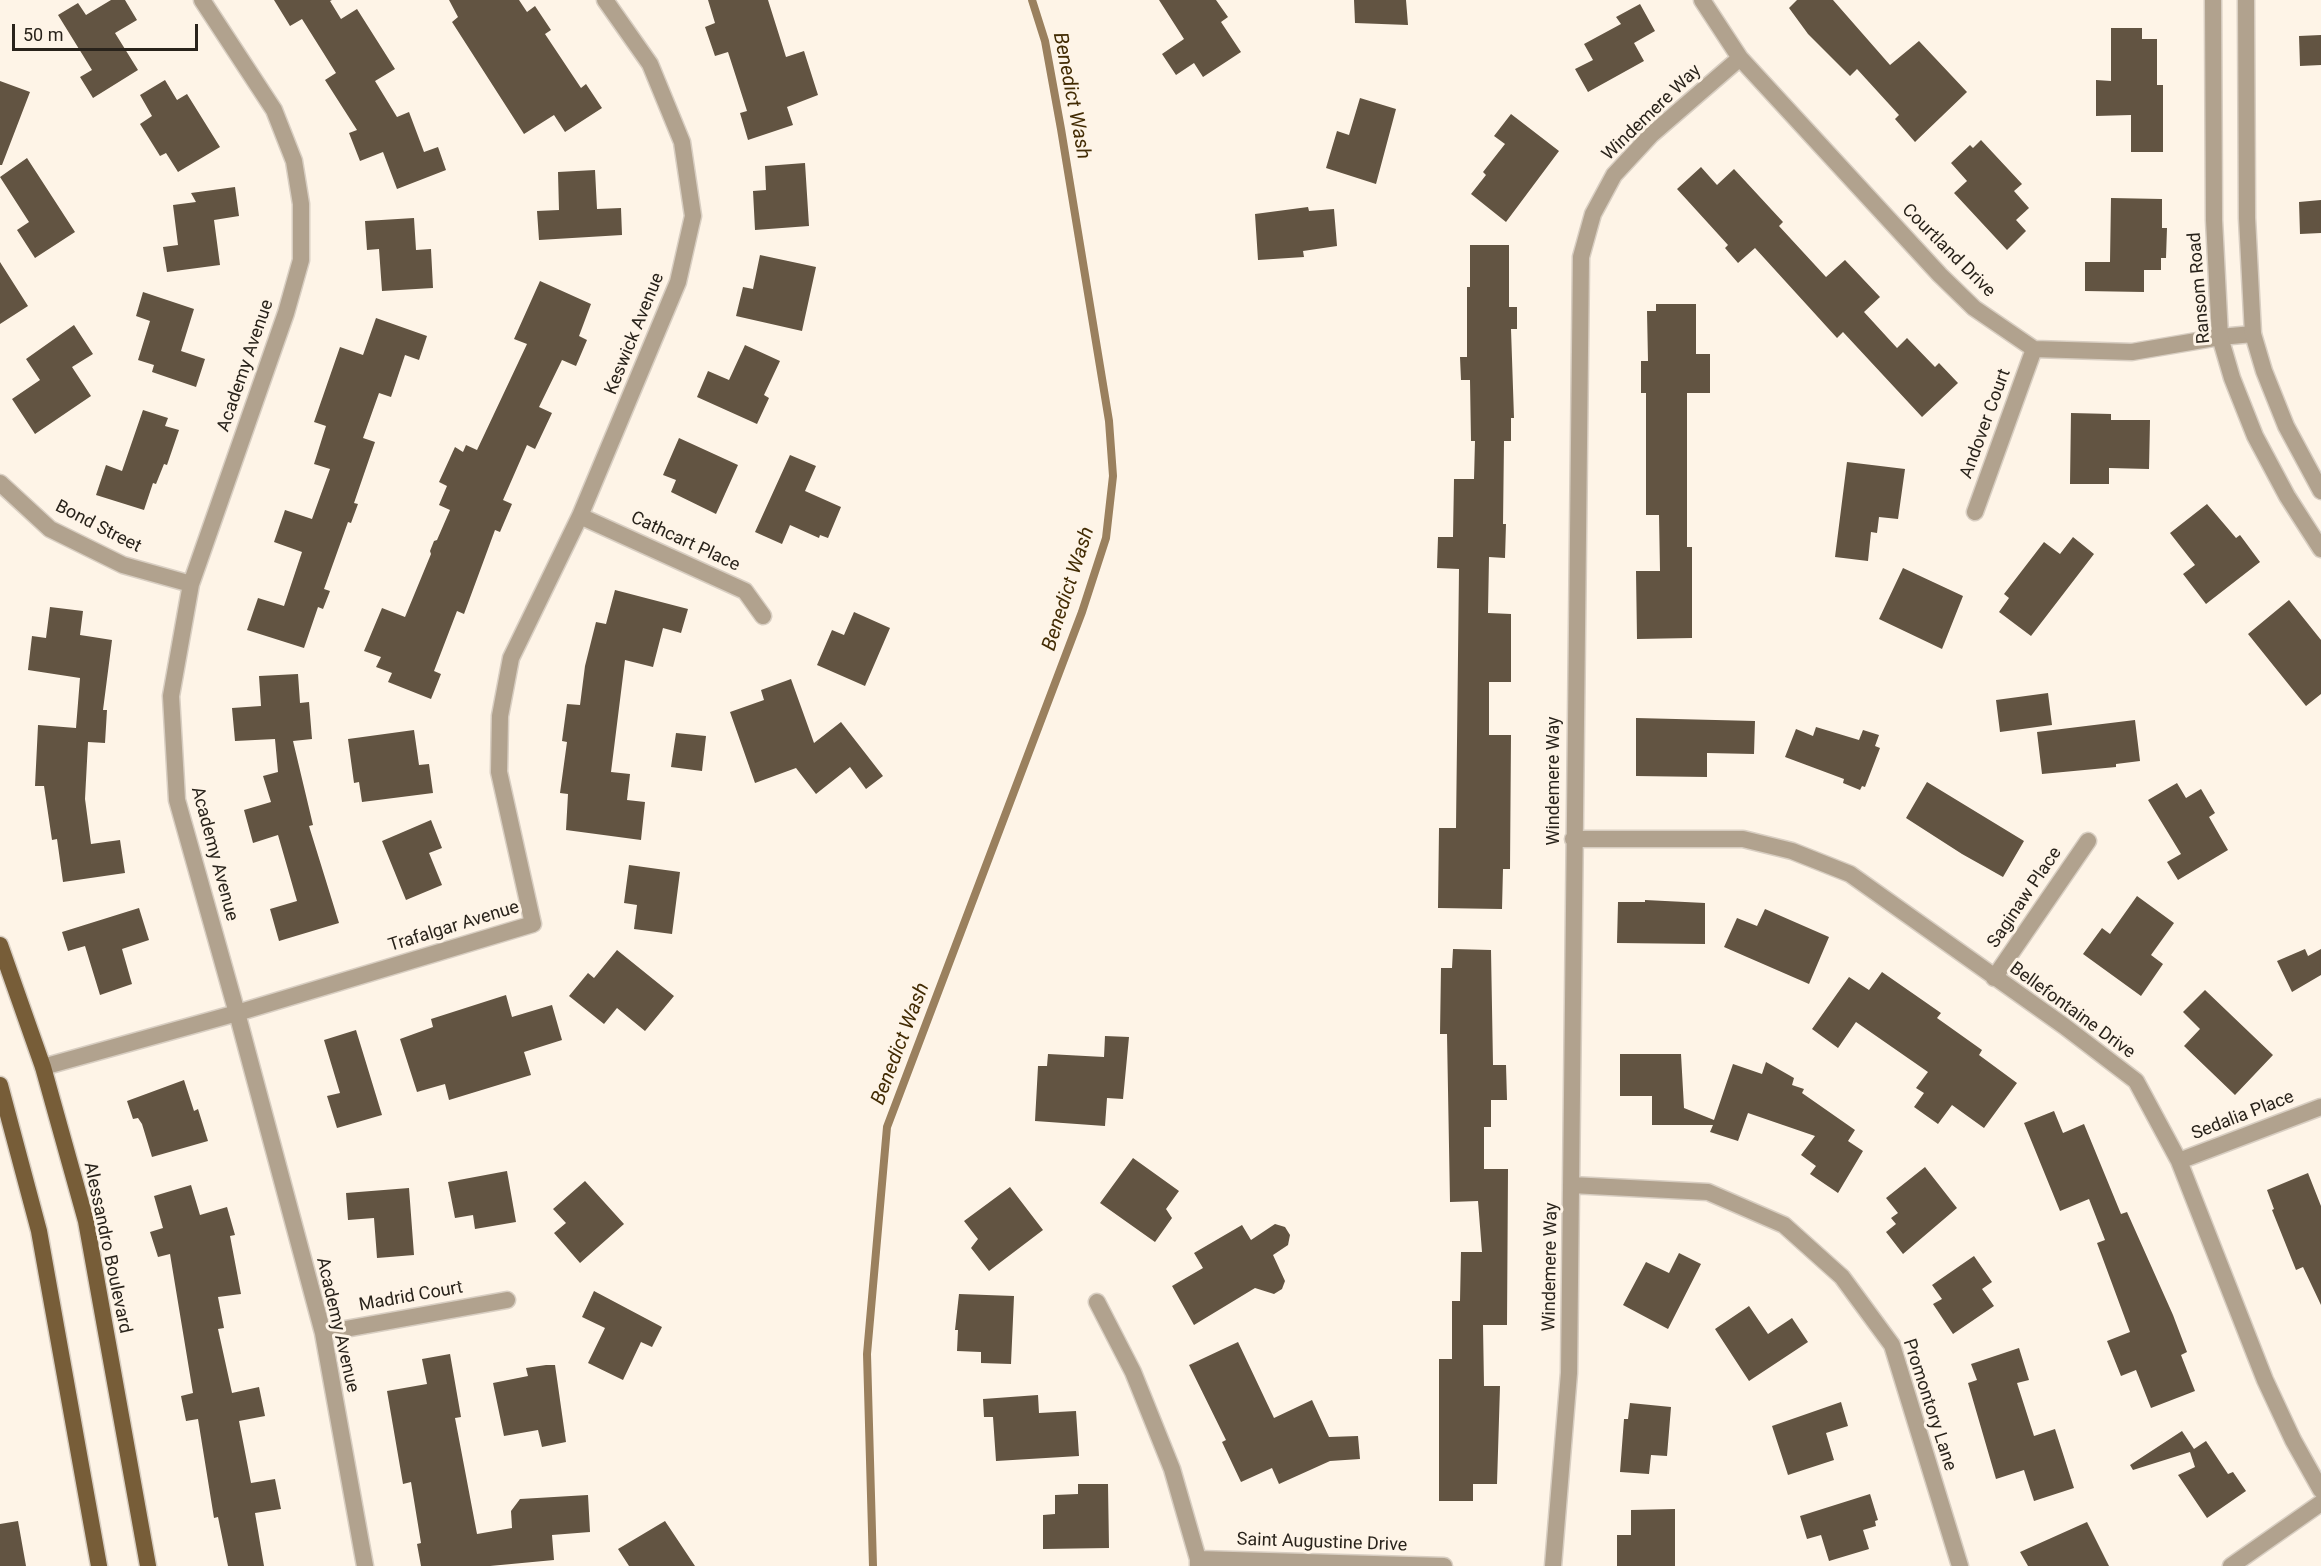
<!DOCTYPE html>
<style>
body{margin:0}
#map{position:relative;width:2321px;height:1566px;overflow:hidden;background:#fef4e7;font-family:Roboto,sans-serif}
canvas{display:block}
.scale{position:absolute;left:12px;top:24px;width:186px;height:27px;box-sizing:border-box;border:3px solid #29231b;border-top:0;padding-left:8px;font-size:18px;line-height:21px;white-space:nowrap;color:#29231b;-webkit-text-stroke:4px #fef4e7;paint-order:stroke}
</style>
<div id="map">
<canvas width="2321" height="1566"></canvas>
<div class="scale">50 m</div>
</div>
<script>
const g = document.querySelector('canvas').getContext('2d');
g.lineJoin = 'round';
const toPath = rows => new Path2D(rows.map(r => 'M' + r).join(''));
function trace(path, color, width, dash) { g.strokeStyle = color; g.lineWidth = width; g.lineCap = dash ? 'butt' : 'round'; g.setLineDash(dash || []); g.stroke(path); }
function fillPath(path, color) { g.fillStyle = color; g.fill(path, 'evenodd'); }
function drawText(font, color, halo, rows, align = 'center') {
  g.font = font + ' Roboto,sans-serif'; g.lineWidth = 6; g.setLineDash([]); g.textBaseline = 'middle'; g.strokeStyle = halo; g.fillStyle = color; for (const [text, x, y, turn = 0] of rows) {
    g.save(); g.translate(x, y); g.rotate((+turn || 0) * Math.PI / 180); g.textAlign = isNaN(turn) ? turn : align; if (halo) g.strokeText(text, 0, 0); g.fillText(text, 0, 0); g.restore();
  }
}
const stream = toPath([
 [873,1566,867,1354,887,1127,1082,612,1106,538,1113,476,1109,421,1061,129,1045,41,1032,0]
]);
const building = toPath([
 [111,0,125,0,137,20,115,33,138,70,93,98,80,77,92,70,58,15,78,3,86,15],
 [274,0,332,0,330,1,341,19,357,9,395,69,375,81,397,117,409,112,424,152,438,147,446,170,397,189,383,152,360,161,349,133,357,130,325,80,336,73,302,19,290,26],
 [449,0,519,0,527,12,535,6,551,30,545,34,581,88,586,84,602,108,565,132,554,115,524,134,452,22,458,17],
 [708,0,768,0,786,57,804,51,818,95,787,107,793,125,748,140,740,113,747,111,728,52,715,56,705,27,715,23],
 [1159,0,1216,0,1228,17,1221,22,1241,52,1203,77,1194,63,1176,75,1162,54,1184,39],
 [1354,0,1406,0,1408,25,1355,23],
 [1797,0,1833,0,1890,65,1919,41,1967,92,1915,142,1895,119,1899,115,1857,69,1850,76,1808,34,1789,8],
 [1640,4,1655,31,1634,43,1644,61,1588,92,1575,69,1593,60,1584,44,1621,24,1616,17],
 [2111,28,2142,28,2142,39,2157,39,2157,85,2163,85,2163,152,2131,152,2131,115,2096,116,2096,80,2111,81],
 [2321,35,2321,65,2300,66,2299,36],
 [165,80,177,100,187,94,220,147,178,172,166,153,160,156,140,124,152,116,140,95],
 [0,81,30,92,2,165,0,165],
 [1360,98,1396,109,1376,184,1326,168,1337,131,1349,135],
 [1511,114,1559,151,1506,222,1471,194,1486,175,1483,172,1505,144,1494,136],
 [1981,140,2022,184,2014,191,2029,208,2016,220,2026,231,2007,250,1954,193,1967,181,1951,163,1970,145,1973,148],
 [27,158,75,232,35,258,17,230,29,222,0,177],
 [805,163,809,226,755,230,753,191,766,190,765,166],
 [1701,167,1717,185,1734,169,1783,222,1779,226,1826,277,1845,260,1880,297,1864,312,1897,348,1907,338,1935,367,1939,363,1958,383,1922,417,1843,332,1837,338,1755,248,1738,263,1725,248,1728,245,1677,189],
 [595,170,597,209,621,208,622,235,539,240,537,211,559,210,558,172],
 [235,187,239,216,214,220,220,265,167,272,163,247,178,245,173,205,196,202,191,193],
 [2111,198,2162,199,2162,228,2167,228,2166,258,2161,258,2161,270,2144,270,2144,292,2085,291,2085,262,2110,262],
 [2321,200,2321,233,2300,234,2299,202],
 [1308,207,1309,211,1334,209,1337,246,1303,251,1304,257,1258,260,1255,214],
 [414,218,416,250,431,249,433,288,382,291,379,249,367,250,365,221],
 [1470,245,1509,245,1509,307,1517,307,1517,329,1511,329,1514,418,1511,418,1511,441,1504,441,1503,524,1506,524,1505,558,1489,557,1488,613,1511,614,1511,682,1489,682,1489,735,1511,735,1510,869,1503,869,1502,909,1438,908,1439,828,1456,828,1459,569,1437,568,1438,537,1453,537,1454,479,1474,479,1475,441,1471,441,1470,380,1461,380,1460,357,1467,357,1467,287,1470,287],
 [760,255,816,267,802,331,736,316,743,287,753,289],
 [0,262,28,306,0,324],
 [540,281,591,304,579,336,587,340,576,366,562,360,539,407,552,413,535,449,527,445,503,500,512,504,500,532,495,530,464,614,457,611,434,671,441,674,431,699,388,682,392,673,376,667,381,657,364,651,382,608,405,617,431,554,430,551,434,541,437,540,450,510,439,505,447,486,439,482,455,447,463,452,466,445,477,450,527,344,514,339],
 [143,292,194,309,181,351,205,359,196,387,152,372,154,365,138,360,150,321,136,316],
 [1656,304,1696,304,1696,354,1710,354,1710,393,1687,393,1687,547,1692,547,1692,638,1637,639,1636,571,1660,571,1659,515,1646,515,1646,393,1641,393,1641,361,1648,361,1647,311,1656,311],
 [376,318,427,336,419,360,405,355,391,397,379,393,363,438,375,442,354,503,358,504,351,523,348,522,324,589,330,591,323,609,318,607,304,648,247,630,258,598,284,606,302,552,274,542,285,510,312,519,330,469,314,464,326,426,314,422,340,347,363,355],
 [74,325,93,354,72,367,91,396,35,434,12,399,40,380,26,359],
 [745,345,780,361,764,395,769,398,757,424,697,397,708,371,729,380],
 [143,410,168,418,165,426,179,430,167,465,164,464,156,484,153,483,144,510,96,495,106,465,122,471],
 [2071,413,2111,414,2111,420,2150,420,2149,469,2109,468,2109,484,2070,484],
 [679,438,738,465,716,514,671,492,676,480,663,475],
 [790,455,816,466,805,491,841,507,828,538,820,535,819,538,790,525,782,544,755,532],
 [1847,462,1905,469,1898,519,1879,517,1877,533,1871,532,1868,561,1835,557],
 [2207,504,2236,538,2240,535,2260,562,2206,604,2183,574,2195,565,2170,533],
 [2073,537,2094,554,2031,636,1999,612,2009,598,2004,594,2044,542,2060,554],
 [1903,568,1963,596,1942,649,1879,619],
 [615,590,688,609,681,633,663,628,653,667,625,660,611,772,630,774,627,800,645,802,641,840,566,830,568,794,560,793,567,742,562,741,567,704,580,705,585,666,596,622,606,624],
 [2289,600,2321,640,2321,694,2306,706,2248,634],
 [50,607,83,611,80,635,112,640,103,710,107,710,105,743,88,742,85,799,91,844,120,840,125,873,63,882,57,839,52,840,44,786,35,786,38,725,76,728,80,678,28,670,32,636,46,638],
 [854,612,890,628,865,686,817,665,832,630,844,635],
 [298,674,300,703,309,702,312,739,293,741,313,825,309,826,339,923,279,941,270,909,297,901,278,835,253,843,244,810,271,802,263,776,278,772,275,739,235,741,232,708,261,706,259,676],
 [791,679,814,743,841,722,883,776,866,789,850,767,816,794,796,768,755,783,730,712,764,700,761,690],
 [2048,693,2052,725,2000,732,1996,700],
 [1636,718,1755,721,1754,754,1707,753,1707,777,1636,776],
 [2135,720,2140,761,2116,764,2116,767,2042,774,2037,732],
 [1816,727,1859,740,1863,730,1879,735,1875,746,1880,748,1865,787,1862,786,1860,790,1843,783,1844,779,1785,757,1796,729,1813,736],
 [414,730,419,765,429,764,433,793,362,802,359,782,354,783,348,739],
 [676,733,706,736,702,771,671,767],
 [1927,782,2024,841,2003,877,1962,854,1906,818],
 [2177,783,2186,798,2201,789,2215,813,2209,817,2228,850,2178,880,2167,862,2181,854,2148,800],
 [431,820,442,848,429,853,442,885,406,900,382,841],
 [629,865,680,872,672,934,634,929,637,905,624,903],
 [2137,896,2174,923,2151,955,2163,964,2141,996,2083,954,2102,928,2110,934],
 [1645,900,1705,903,1705,944,1617,943,1618,902,1645,902],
 [139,908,149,940,122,949,132,984,100,995,85,946,68,951,62,932],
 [1765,909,1829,937,1809,984,1724,947,1737,918,1757,926],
 [1453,949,1491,950,1493,1065,1506,1065,1507,1100,1491,1100,1491,1127,1484,1127,1484,1169,1508,1169,1507,1325,1483,1325,1484,1386,1500,1386,1497,1484,1473,1484,1473,1501,1439,1501,1439,1359,1452,1359,1452,1301,1460,1301,1461,1252,1482,1252,1478,1201,1450,1202,1447,1034,1440,1034,1441,968,1452,968],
 [2305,949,2308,956,2321,949,2321,975,2292,992,2277,961],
 [617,950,674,996,645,1031,617,1008,604,1024,569,996,588,973,594,978],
 [1882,972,1941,1013,1937,1018,1982,1050,1979,1055,2017,1083,1984,1128,1952,1105,1938,1124,1914,1107,1924,1093,1916,1088,1928,1072,1856,1022,1838,1048,1812,1029,1849,977,1869,990],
 [2205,990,2273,1055,2235,1095,2184,1046,2200,1029,2183,1012],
 [506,995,512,1017,552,1005,562,1040,524,1052,531,1075,449,1100,445,1084,417,1092,400,1039,433,1027,431,1019],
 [356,1030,382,1115,337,1128,327,1096,340,1093,324,1040],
 [1105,1036,1129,1037,1123,1099,1107,1098,1105,1126,1035,1121,1038,1066,1047,1066,1048,1054,1104,1057],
 [1620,1054,1681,1054,1684,1108,1714,1120,1733,1064,1762,1074,1766,1062,1794,1078,1792,1085,1804,1089,1802,1093,1855,1130,1848,1141,1863,1151,1838,1193,1810,1174,1816,1166,1801,1155,1815,1136,1748,1113,1738,1141,1710,1132,1713,1125,1652,1125,1652,1096,1620,1096],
 [184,1080,194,1111,198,1109,208,1141,152,1157,142,1124,138,1118,133,1119,127,1101],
 [2054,1111,2063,1133,2084,1124,2121,1214,2127,1212,2173,1315,2187,1352,2181,1355,2195,1391,2151,1408,2136,1370,2121,1376,2107,1341,2130,1332,2097,1243,2105,1240,2089,1199,2060,1211,2024,1123],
 [1133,1158,1179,1191,1166,1209,1172,1218,1155,1242,1100,1203],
 [1925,1167,1957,1208,1903,1254,1886,1232,1896,1224,1891,1218,1898,1213,1886,1198],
 [507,1171,516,1222,475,1229,473,1215,455,1218,448,1182],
 [2308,1173,2321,1206,2321,1305,2303,1267,2296,1270,2272,1210,2274,1209,2267,1190],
 [585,1181,624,1224,580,1263,554,1233,566,1223,553,1209],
 [191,1185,200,1215,227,1207,235,1235,230,1236,241,1294,218,1297,224,1328,218,1329,232,1393,259,1387,265,1416,239,1421,251,1483,275,1479,281,1509,255,1513,264,1566,228,1566,218,1517,214,1518,198,1419,186,1421,181,1396,193,1393,170,1254,158,1257,150,1232,163,1228,154,1196],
 [1010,1187,1043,1230,989,1271,971,1248,978,1239,964,1221],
 [409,1188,414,1255,377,1258,374,1218,348,1220,346,1193],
 [1275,1224,1285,1227,1290,1235,1288,1245,1273,1255,1285,1281,1282,1289,1274,1294,1255,1288,1194,1325,1172,1286,1203,1268,1194,1253,1242,1225,1251,1240],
 [1679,1253,1701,1264,1668,1329,1623,1305,1646,1262,1669,1273],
 [1974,1256,1992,1282,1982,1289,1994,1306,1953,1334,1933,1304,1942,1299,1932,1285],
 [594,1291,662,1327,652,1347,641,1342,623,1380,588,1363,605,1328,582,1317],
 [959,1294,1014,1296,1011,1364,981,1363,981,1352,957,1351,958,1330,955,1330],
 [1749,1306,1768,1334,1792,1318,1808,1342,1749,1381,1715,1329],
 [1238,1342,1274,1418,1312,1400,1329,1437,1358,1436,1360,1459,1330,1461,1279,1484,1272,1468,1241,1482,1222,1442,1226,1440,1189,1365],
 [2019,1348,2029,1380,2017,1383,2034,1436,2055,1429,2074,1488,2034,1501,2024,1470,1996,1479,1968,1383,1977,1380,1971,1364],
 [450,1354,461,1417,455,1418,477,1534,512,1528,511,1511,520,1499,588,1495,590,1532,552,1535,554,1560,490,1566,421,1566,417,1544,421,1543,411,1482,403,1484,387,1391,427,1384,422,1359],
 [546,1365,555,1365,566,1442,542,1447,538,1430,504,1436,493,1383,528,1376,526,1368],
 [1038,1395,1039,1413,1076,1411,1079,1456,996,1461,993,1417,984,1417,983,1399],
 [1841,1402,1848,1426,1826,1433,1834,1460,1788,1475,1772,1426],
 [1630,1403,1671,1407,1667,1456,1651,1455,1649,1474,1620,1472,1624,1419,1628,1419],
 [2182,1431,2194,1449,2206,1441,2228,1474,2233,1472,2246,1491,2207,1518,2178,1475,2195,1467,2190,1452,2133,1470,2130,1465],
 [1078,1484,1108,1484,1109,1548,1043,1549,1043,1515,1055,1514,1055,1495,1078,1494],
 [1870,1494,1878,1520,1875,1521,1876,1526,1863,1530,1869,1549,1829,1561,1821,1535,1807,1539,1800,1516],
 [1675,1509,1675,1566,1617,1566,1617,1535,1631,1535,1631,1510],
 [18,1521,26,1566,0,1566,0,1524],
 [665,1521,695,1566,629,1566,618,1549],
 [2087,1522,2109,1566,2028,1566,2020,1552]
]);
const minor = toPath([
 [202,0,274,110,294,161,301,204,301,260,286,313,191,584,171,696,177,800,237,1013,323,1333,365,1566],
 [1702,0,1740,58,1940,275,1974,308,2034,349,2132,352,2220,337,2253,334],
 [0,483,50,529,123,565,191,584],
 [1975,512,2034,349],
 [580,516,745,591,763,616],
 [1573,839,1743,839,1792,851,1850,874,2064,1026,2136,1081,2179,1161,2265,1380,2293,1440,2321,1490],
 [1994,978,2088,841],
 [43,1067,237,1013,533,924,499,772,500,716,511,658,580,516,678,282,693,216,682,142,650,64,605,0],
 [2179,1161,2321,1107],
 [1571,1185,1708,1192,1784,1225,1842,1277,1892,1345,1960,1566],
 [1097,1302,1133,1372,1172,1469,1198,1559,1198,1566],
 [323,1333,507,1300],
 [1198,1559,1444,1566],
 [1553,1566,1569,1373,1581,257,1593,214,1614,175,1651,135,1740,58],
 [2231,1566,2321,1503]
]);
const tertiary = toPath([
 [2213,0,2214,220,2220,337,2232,378,2255,436,2287,496,2321,549],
 [2246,0,2247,218,2253,334,2264,371,2286,426,2321,491]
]);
const primary = toPath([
 [0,945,43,1067,86,1221,148,1566],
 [0,1085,39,1231,99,1566]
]);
const streetNames = [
 ["Windemere Way",1652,113,-44],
 ["Courtland Drive",1948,251,45],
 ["Ransom Road",2200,288,-95],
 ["Keswick Avenue",635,334,-68],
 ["Academy Avenue",246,366,-71],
 ["Andover Court",1986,424,-70],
 ["Bond Street",98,527,27],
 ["Cathcart Place",685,542,25],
 ["Windemere Way",1554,781,-90],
 ["Academy Avenue",214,854,75],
 ["Saginaw Place",2025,898,-56],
 ["Trafalgar Avenue",454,927,-17],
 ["Bellefontaine Drive",2072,1011,36],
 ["Sedalia Place",2243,1116,-21],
 ["Alessandro Boulevard",107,1248,78],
 ["Windemere Way",1551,1267,-89],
 ["Madrid Court",411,1297,-10],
 ["Academy Avenue",337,1325,77],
 ["Promontory Lane",1929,1405,72],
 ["Saint Augustine Drive",1322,1543,2]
];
const waterNames = [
 ["Benedict Wash",1071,96,79],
 ["Benedict Wash",1069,589,-72],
 ["Benedict Wash",901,1044,-69]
];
trace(stream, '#9a805e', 8);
fillPath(building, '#625442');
trace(minor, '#d8cec2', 19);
trace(tertiary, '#d8cec2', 19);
trace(primary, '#d8cec2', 19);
trace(minor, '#b1a28e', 16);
trace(tertiary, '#b1a28e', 16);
trace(primary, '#775d38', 16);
drawText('18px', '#29231b', '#fef4e7', streetNames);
drawText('italic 20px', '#422b03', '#fef4e7', waterNames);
</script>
